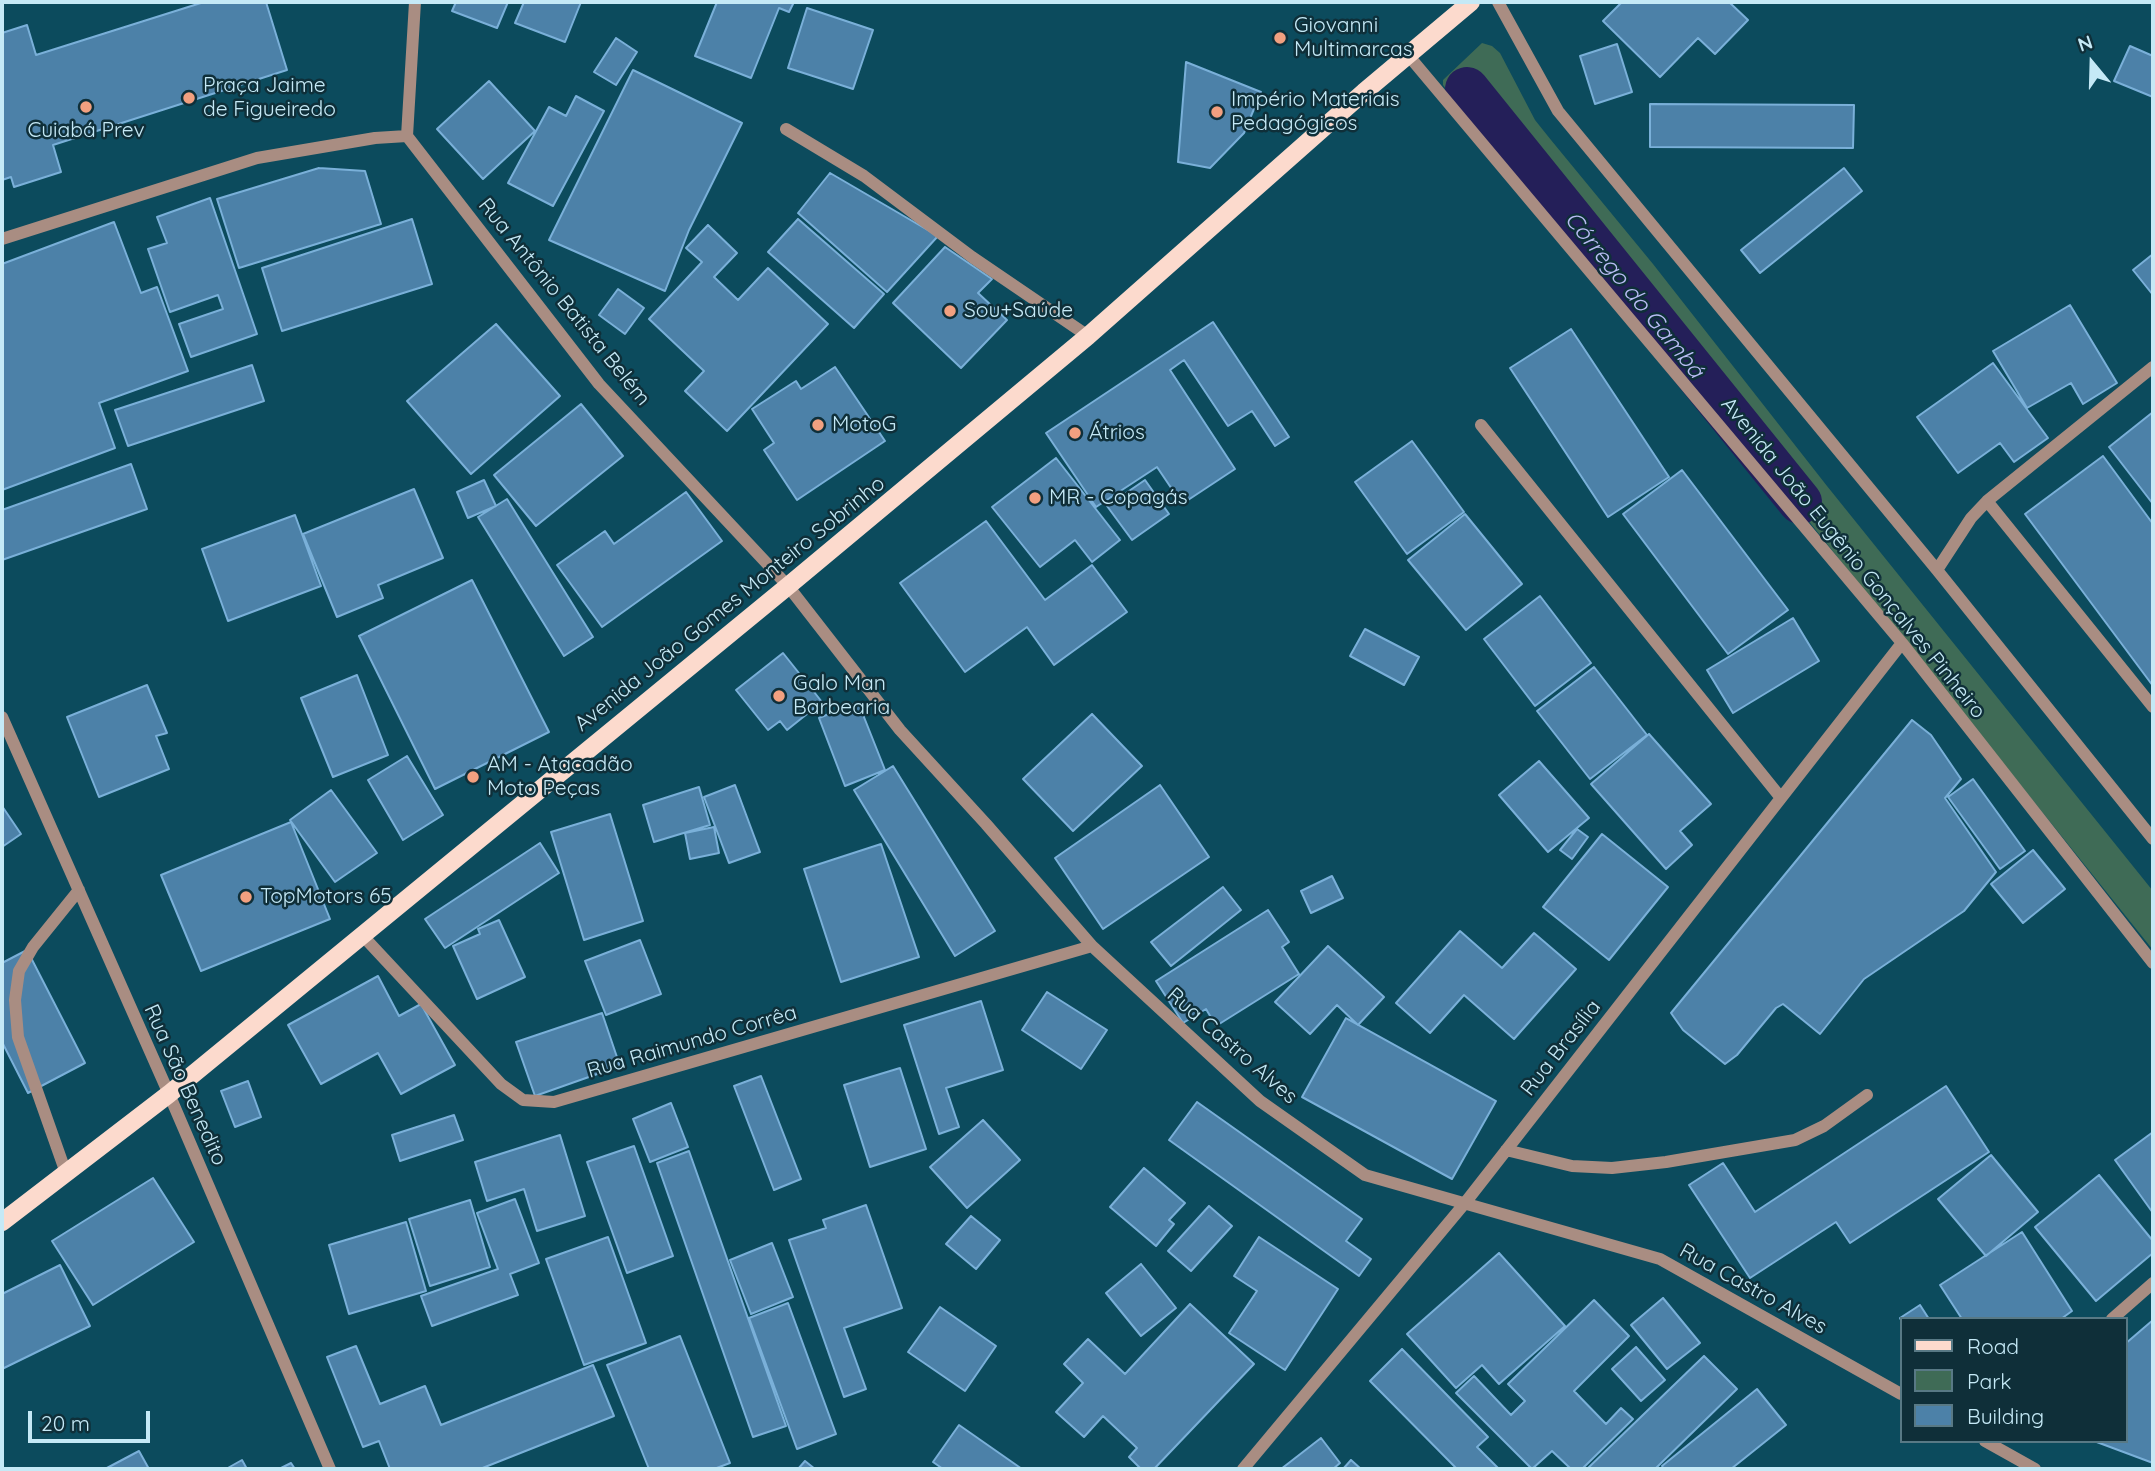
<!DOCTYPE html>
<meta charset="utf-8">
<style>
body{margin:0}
#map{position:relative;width:2155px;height:1471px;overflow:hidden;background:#0c4b5d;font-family:Quicksand,sans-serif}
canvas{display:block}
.frame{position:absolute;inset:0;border:4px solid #c5e9f6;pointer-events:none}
.legend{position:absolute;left:1900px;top:1317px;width:228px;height:126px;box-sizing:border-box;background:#0f2f39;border:2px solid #587985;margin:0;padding:9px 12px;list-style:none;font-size:21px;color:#c5e9f6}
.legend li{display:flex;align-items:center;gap:14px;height:35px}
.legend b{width:35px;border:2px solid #587985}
.north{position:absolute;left:2057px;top:28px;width:70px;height:70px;-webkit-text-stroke:5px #0f2f39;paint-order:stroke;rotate:341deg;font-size:19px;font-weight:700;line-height:28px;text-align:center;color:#c5e9f6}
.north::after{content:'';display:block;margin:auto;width:24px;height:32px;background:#c5e9f6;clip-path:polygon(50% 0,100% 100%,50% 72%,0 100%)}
.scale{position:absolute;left:28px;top:1411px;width:122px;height:32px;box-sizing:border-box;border:4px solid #c5e9f6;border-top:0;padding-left:9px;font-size:21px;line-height:24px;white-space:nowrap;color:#c5e9f6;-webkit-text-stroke:5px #0f2f39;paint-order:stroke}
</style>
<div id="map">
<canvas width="2155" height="1471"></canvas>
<div class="frame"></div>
<ul class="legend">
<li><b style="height:9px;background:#fcdacd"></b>Road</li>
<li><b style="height:19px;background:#3f6b56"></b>Park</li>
<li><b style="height:19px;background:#4c81a8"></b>Building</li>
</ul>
<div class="north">N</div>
<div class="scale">20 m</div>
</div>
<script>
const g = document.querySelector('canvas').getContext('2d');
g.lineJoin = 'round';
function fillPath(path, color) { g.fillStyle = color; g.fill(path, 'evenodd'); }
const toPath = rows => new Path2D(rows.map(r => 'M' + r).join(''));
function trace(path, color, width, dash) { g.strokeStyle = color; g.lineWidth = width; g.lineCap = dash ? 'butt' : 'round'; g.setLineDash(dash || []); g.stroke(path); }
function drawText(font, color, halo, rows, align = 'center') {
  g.font = font + ' Quicksand,sans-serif'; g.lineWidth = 5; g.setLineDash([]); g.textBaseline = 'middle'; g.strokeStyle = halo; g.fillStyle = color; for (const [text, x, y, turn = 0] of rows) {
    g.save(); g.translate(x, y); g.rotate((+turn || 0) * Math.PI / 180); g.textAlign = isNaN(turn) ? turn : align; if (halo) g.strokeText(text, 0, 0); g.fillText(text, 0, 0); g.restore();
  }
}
const green = toPath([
 [1482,43,1492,46,1500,53,1535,120,1551,140,1653,264,1827,486,2153,891,2153,950,1799,509,1795,512,1562,236,1443,85,1443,80]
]);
const canal = toPath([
 [1467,89,1800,502]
]);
const building = toPath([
 [204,2,266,2,287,70,53,145,61,172,14,187,11,177,2,180,2,33,27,25,36,55,204,2],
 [456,2,508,2,497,28,452,11,456,2],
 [524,2,581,2,565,42,515,23,524,2],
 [717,2,794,2,789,12,779,8,751,78,695,56,717,2],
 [1622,2,1729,2,1748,20,1715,54,1698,38,1660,77,1603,21,1622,2],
 [807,8,873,30,853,89,788,68,807,8],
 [616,38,637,52,616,85,594,72,616,38],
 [1617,44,1632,92,1595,104,1580,56,1617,44],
 [2130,46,2153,56,2153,97,2114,81,2130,46],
 [1186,62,1261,92,1244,133,1210,168,1178,162,1186,62],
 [633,70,742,123,689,230,665,291,549,240,633,70],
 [489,81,535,131,483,179,437,129,489,81],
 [576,96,604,111,553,206,508,183,549,107,566,116,576,96],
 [1650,104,1854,105,1853,148,1650,147,1650,104],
 [319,168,365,171,381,224,239,268,217,199,319,168],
 [1844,168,1862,191,1760,273,1741,250,1844,168],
 [830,173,938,236,887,292,798,213,830,173],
 [210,198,257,334,191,357,179,324,223,309,218,295,170,312,148,249,167,243,157,217,210,198],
 [412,219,432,284,282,331,262,268,412,219],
 [798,219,884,294,854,328,768,252,798,219],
 [114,222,141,293,157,287,188,371,99,403,115,448,2,490,2,264,114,222],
 [708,225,737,253,714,277,738,300,768,268,828,324,727,431,685,391,704,371,649,319,702,262,686,248,708,225],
 [945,247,992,279,978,293,1007,320,961,368,893,303,945,247],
 [2153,254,2153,295,2133,270,2153,254],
 [618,289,644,308,625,334,599,315,618,289],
 [2070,305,2117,383,2083,404,2071,383,2027,408,1993,351,2070,305],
 [1213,322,1289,437,1275,446,1252,411,1228,426,1184,360,1170,370,1235,469,1182,504,1157,467,1096,507,1046,433,1213,322],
 [496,324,560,396,471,474,407,401,496,324],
 [1571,329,1669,477,1608,517,1510,368,1571,329],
 [1993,363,2048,438,2014,462,2000,443,1958,473,1917,417,1993,363],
 [252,365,264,401,128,446,115,410,252,365],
 [835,367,885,441,797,500,764,450,774,443,752,409,796,381,801,389,835,367],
 [581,404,623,456,536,526,494,475,581,404],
 [2153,412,2153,504,2109,447,2153,412],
 [1412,441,1464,512,1407,554,1355,482,1412,441],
 [2103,456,2153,524,2153,686,2025,514,2103,456],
 [1056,458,1120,540,1092,562,1075,540,1040,567,992,507,1056,458],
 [131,464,147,509,2,560,2,510,131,464],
 [1682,470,1788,610,1728,654,1623,514,1682,470],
 [484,480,496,506,468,518,457,492,484,480],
 [1145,480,1169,514,1132,540,1107,506,1145,480],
 [414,489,443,558,378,585,383,598,337,617,303,534,414,489],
 [686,492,722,541,602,627,557,565,605,531,614,544,686,492],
 [507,499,593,637,564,656,478,517,507,499],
 [1465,514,1522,584,1466,630,1408,560,1465,514],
 [295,515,321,586,228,621,202,549,295,515],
 [986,521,1045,600,1092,565,1127,612,1054,665,1027,627,965,672,900,583,986,521],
 [472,580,549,732,435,789,359,636,472,580],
 [1540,596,1591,663,1535,706,1484,639,1540,596],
 [1793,618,1819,661,1733,713,1707,670,1793,618],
 [1365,629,1419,657,1404,685,1350,656,1365,629],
 [783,653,822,702,787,730,780,721,768,730,736,690,783,653],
 [1594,667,1647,735,1590,779,1537,711,1594,667],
 [357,675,388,755,333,777,301,698,357,675],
 [147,685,167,733,156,736,169,769,99,797,67,717,147,685],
 [858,702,885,770,845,786,819,718,858,702],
 [1092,714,1142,766,1073,831,1023,779,1092,714],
 [1912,720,1931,735,1961,779,1945,798,1996,872,1964,911,1864,979,1820,1034,1783,1004,1776,1008,1737,1055,1725,1064,1683,1030,1671,1013,1912,720],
 [1649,734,1711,804,1680,831,1692,845,1666,869,1591,784,1649,734],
 [407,756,443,815,403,840,368,780,407,756],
 [1539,761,1589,818,1548,852,1499,795,1539,761],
 [893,766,995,931,955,956,854,790,893,766],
 [1973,779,2025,851,2000,869,1948,797,1973,779],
 [735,785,760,852,729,863,704,797,735,785],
 [1160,785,1209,857,1103,929,1055,858,1160,785],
 [699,787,710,825,654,842,643,805,699,787],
 [331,790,377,853,335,882,290,820,331,790],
 [2,806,21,834,2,847,2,806],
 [610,814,643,921,584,940,551,832,610,814],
 [291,822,330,919,201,971,161,875,291,822],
 [714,827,719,853,690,859,685,833,714,827],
 [1577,829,1588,837,1572,859,1560,850,1577,829],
 [1602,834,1668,887,1609,960,1543,907,1602,834],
 [540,843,559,873,445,948,425,919,540,843],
 [881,844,919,957,841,982,804,869,881,844],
 [2033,850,2065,889,2023,923,1991,884,2033,850],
 [1332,876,1343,898,1311,913,1301,891,1332,876],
 [1223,887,1241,910,1171,966,1151,942,1223,887],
 [1268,910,1289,942,1282,947,1299,974,1216,1026,1206,1009,1183,1023,1156,981,1268,910],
 [499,920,525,977,477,999,453,946,480,934,478,929,499,920],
 [1460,931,1502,968,1534,933,1576,969,1514,1039,1464,995,1430,1033,1396,1003,1460,931],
 [640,940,661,994,606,1015,585,961,640,940],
 [1328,946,1384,997,1358,1025,1337,1005,1310,1034,1275,1002,1328,946],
 [27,950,85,1063,28,1093,2,1042,2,963,27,950],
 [378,976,399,1016,421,1004,455,1065,401,1094,378,1053,321,1084,288,1025,378,976],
 [1047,992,1107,1030,1081,1069,1022,1030,1047,992],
 [981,1001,1003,1070,946,1088,959,1127,939,1134,904,1025,981,1001],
 [602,1013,620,1066,535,1096,516,1042,602,1013],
 [1346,1018,1496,1101,1452,1179,1302,1097,1346,1018],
 [900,1068,926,1149,870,1167,844,1085,900,1068],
 [761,1076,801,1179,774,1190,734,1086,761,1076],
 [248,1081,261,1117,235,1127,221,1091,248,1081],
 [1946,1086,1989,1152,1850,1243,1836,1222,1750,1278,1689,1185,1723,1163,1755,1212,1946,1086],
 [1197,1102,1362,1219,1346,1241,1371,1259,1359,1276,1169,1140,1197,1102],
 [671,1103,688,1147,650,1162,633,1119,671,1103],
 [454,1115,463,1140,400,1161,392,1135,454,1115],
 [983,1120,1020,1160,967,1208,930,1167,983,1120],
 [2153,1132,2153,1213,2115,1160,2153,1132],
 [560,1135,585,1216,537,1231,524,1189,487,1201,475,1162,560,1135],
 [634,1146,673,1256,627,1273,587,1162,634,1146],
 [689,1151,786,1426,753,1437,657,1163,689,1151],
 [1991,1155,2038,1212,1986,1256,1938,1199,1991,1155],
 [1144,1168,1185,1203,1169,1220,1174,1224,1156,1246,1110,1207,1144,1168],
 [2099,1175,2153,1241,2153,1253,2096,1301,2035,1227,2099,1175],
 [153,1178,194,1242,93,1305,52,1241,153,1178],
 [515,1199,539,1263,510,1274,518,1295,432,1326,421,1296,498,1269,477,1213,515,1199],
 [470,1200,490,1267,430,1286,409,1219,470,1200],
 [866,1205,902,1308,844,1328,866,1389,844,1397,789,1240,826,1228,823,1220,866,1205],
 [1209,1206,1232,1226,1191,1271,1168,1251,1209,1206],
 [971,1216,1000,1240,976,1269,946,1244,971,1216],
 [406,1222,426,1291,349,1314,329,1245,406,1222],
 [2022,1232,2072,1311,2061,1319,1962,1319,1940,1285,2022,1232],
 [608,1237,646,1343,584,1365,546,1259,608,1237],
 [1259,1237,1338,1289,1285,1370,1229,1333,1257,1291,1234,1276,1259,1237],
 [772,1243,793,1297,751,1314,730,1260,772,1243],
 [1499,1253,1565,1326,1499,1384,1482,1365,1456,1388,1407,1334,1499,1253],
 [1141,1264,1176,1308,1141,1336,1106,1293,1141,1264],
 [60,1265,90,1326,2,1369,2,1294,60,1265],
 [1663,1298,1700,1343,1667,1369,1631,1325,1663,1298],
 [1594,1300,1629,1336,1574,1391,1606,1424,1621,1408,1633,1419,1582,1469,1571,1469,1552,1451,1532,1469,1456,1393,1474,1376,1511,1415,1525,1401,1508,1384,1594,1300],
 [788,1303,836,1434,797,1449,749,1318,788,1303],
 [1190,1304,1254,1364,1154,1469,1141,1469,1129,1457,1137,1448,1103,1416,1084,1437,1056,1412,1083,1383,1064,1364,1088,1339,1125,1374,1190,1304],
 [1920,1305,1929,1319,1901,1320,1900,1318,1920,1305],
 [940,1307,996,1346,965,1391,908,1352,940,1307],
 [2153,1320,2153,1463,2094,1441,2125,1441,2125,1344,2153,1320],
 [680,1336,730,1463,714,1469,649,1469,607,1365,680,1336],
 [356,1346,380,1404,425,1386,441,1425,593,1365,614,1416,480,1469,390,1469,379,1441,363,1447,327,1357,356,1346],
 [1636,1347,1665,1380,1641,1401,1612,1369,1636,1347],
 [1402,1349,1488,1437,1477,1447,1499,1469,1457,1469,1370,1381,1402,1349],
 [1704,1356,1737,1389,1655,1469,1587,1469,1704,1356],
 [1757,1389,1786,1425,1731,1469,1664,1469,1662,1466,1757,1389],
 [959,1425,1022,1469,943,1469,933,1462,959,1425],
 [1321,1438,1340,1463,1333,1469,1281,1469,1321,1438],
 [139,1451,149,1469,105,1469,139,1451],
 [242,1460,247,1469,226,1469,242,1460],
 [1351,1460,1361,1469,1343,1469,1351,1460],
 [805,1461,815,1469,798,1469,805,1461],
 [291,1463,295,1469,279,1469,291,1463]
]);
const minor = toPath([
 [415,2,407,136,599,384,788,586,900,730,986,824,1092,946,1260,1101,1365,1175,1660,1259,1901,1394],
 [1498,2,1558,111,1937,570,2153,839],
 [1408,55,1902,643,2153,963],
 [786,129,864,176,972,257,1088,336],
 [2,239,257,158,375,138,407,136],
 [1481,425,1781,798],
 [1987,501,2153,707],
 [1937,570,1971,518,1987,501,2153,367],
 [2,717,169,1094,330,1469],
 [362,935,501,1084,523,1100,554,1102,1092,946],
 [1506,1150,1572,1166,1612,1168,1666,1162,1795,1140,1824,1126,1867,1095],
 [66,1173,18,1037,15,1000,19,971,33,947,79,890],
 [2112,1319,2153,1283],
 [1985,1441,2035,1469],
 [1243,1469,1465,1203,1902,643]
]);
const major = toPath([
 [2,1222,169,1094,788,586,1088,336,1364,92,1471,2]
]);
const markers = [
 [1280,38,7,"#f2a080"],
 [189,98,7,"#f2a080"],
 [86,107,7,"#f2a080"],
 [1217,112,7,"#f2a080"],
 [950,311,7,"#f2a080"],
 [818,425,7,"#f2a080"],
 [1075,433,7,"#f2a080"],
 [1035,498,7,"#f2a080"],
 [779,696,7,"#f2a080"],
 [473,777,7,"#f2a080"],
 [246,897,7,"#f2a080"]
];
const poiNames = [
 ["Giovanni",1294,26],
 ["Multimarcas",1294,50],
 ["Praça Jaime",203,86],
 ["de Figueiredo",203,110],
 ["Império Materiais",1231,100],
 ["Pedagógicos",1231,124],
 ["Cuiabá Prev",86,131,"center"],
 ["Sou+Saúde",964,311],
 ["MotoG",832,425],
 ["Átrios",1089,433],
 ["MR - Copagás",1049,498],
 ["Galo Man",793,684],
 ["Barbearia",793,708],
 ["AM - Atacadão",487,765],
 ["Moto Peças",487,789],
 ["TopMotors 65",260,897]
];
const streetNames = [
 ["Rua Antônio Batista Belém",564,302,51],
 ["Avenida João Eugênio Gonçalves Pinheiro",1853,558,51],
 ["Avenida João Gomes Monteiro Sobrinho",730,604,-39],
 ["Rua Raimundo Corrêa",692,1042,-16],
 ["Rua Castro Alves",1232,1046,41],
 ["Rua Brasília",1561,1048,-52],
 ["Rua São Benedito",185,1085,66],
 ["Rua Castro Alves",1753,1289,29]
];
const waterNames = [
 ["Córrego do Gambá",1634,295,51]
];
fillPath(green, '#3f6b56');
trace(canal, '#241f59', 44);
fillPath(building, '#4c81a8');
trace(building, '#7ab0d9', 2);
trace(minor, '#a98d82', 12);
trace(major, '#fcdacd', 18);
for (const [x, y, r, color] of markers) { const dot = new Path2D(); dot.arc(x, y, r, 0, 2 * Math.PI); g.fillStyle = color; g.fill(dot); trace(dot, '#0f2f39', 2.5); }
drawText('21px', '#c5e9f6', '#0f2f39', poiNames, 'left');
drawText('21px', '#c5e9f6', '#0f2f39', streetNames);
drawText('italic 23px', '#b9bcf4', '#0f2f39', waterNames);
</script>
